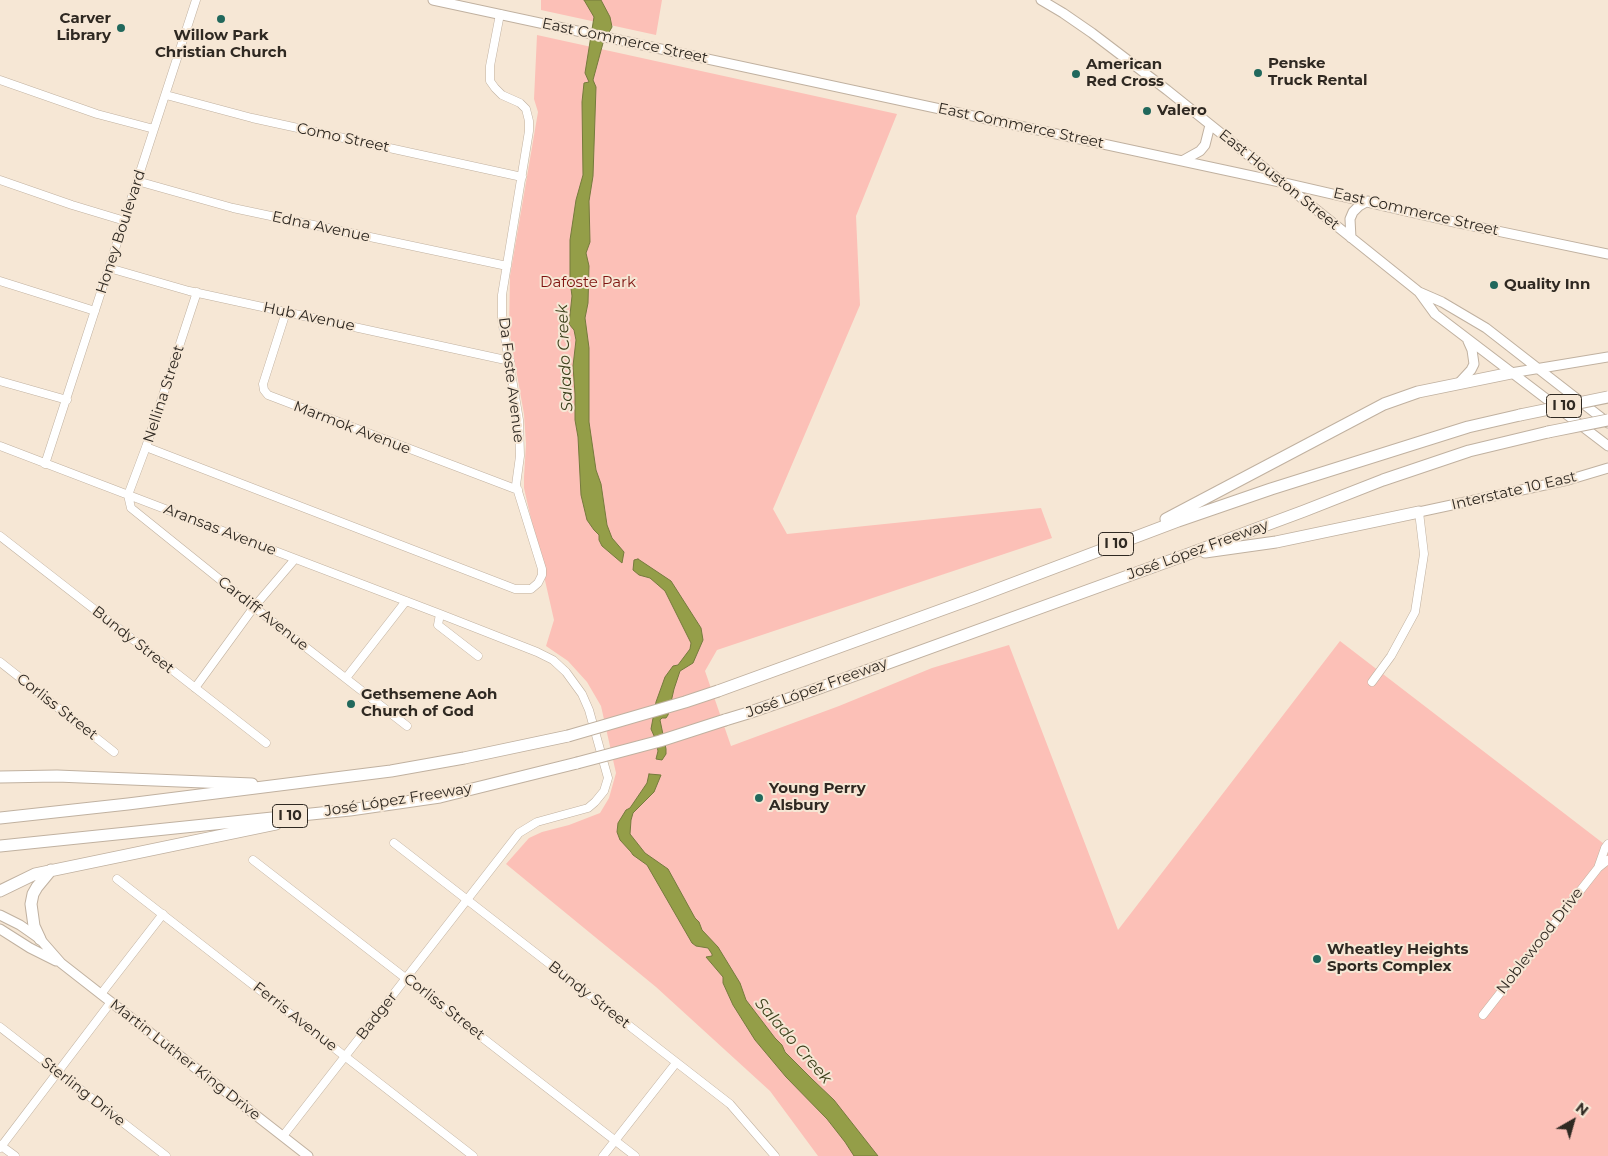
<!DOCTYPE html>
<meta charset="utf-8">
<style>
body{margin:0}
#map{position:relative;width:1608px;height:1156px;overflow:hidden;background:#f6e7d5;font-family:Montserrat,sans-serif}
canvas{display:block}
.north{position:absolute;left:1548px;top:1096px;width:50px;height:50px;-webkit-text-stroke:4px #f6e7d5;paint-order:stroke;rotate:38deg;font-size:14px;font-weight:700;line-height:20px;text-align:center;color:#2f2922}
.north::after{content:'';display:block;margin:auto;width:18px;height:22px;background:#2f2922;clip-path:polygon(50% 0,100% 100%,50% 72%,0 100%)}
</style>
<div id="map">
<canvas width="1608" height="1156"></canvas>
<div class="north">N</div>
</div>
<script>
const g = document.querySelector('canvas').getContext('2d');
g.lineJoin = 'round';
function fillPath(path, color) { g.fillStyle = color; g.fill(path, 'evenodd'); }
const toPath = rows => new Path2D(rows.map(r => 'M' + r).join(''));
function trace(path, color, width, dash) { g.strokeStyle = color; g.lineWidth = width; g.lineCap = dash ? 'butt' : 'round'; g.setLineDash(dash || []); g.stroke(path); }
function drawText(font, color, halo, rows, align = 'center') {
  g.font = font + ' Montserrat,sans-serif'; g.lineWidth = 4; g.setLineDash([]); g.textBaseline = 'middle'; g.strokeStyle = halo; g.fillStyle = color; for (const [text, x, y, turn = 0] of rows) {
    g.save(); g.translate(x, y); g.rotate((+turn || 0) * Math.PI / 180); g.textAlign = isNaN(turn) ? turn : align; if (halo) g.strokeText(text, 0, 0); g.fillText(text, 0, 0); g.restore();
  }
}
const green = toPath([
 [541,0,662,0,656,35,541,10],
 [537,35,897,114,856,216,860,305,773,509,787,534,1041,508,1052,538,717,650,705,671,731,746,839,706,932,668,1009,645,1118,930,1340,641,1608,847,1608,1156,818,1156,770,1091,656,987,506,864,529,838,542,832,569,825,600,813,609,798,616,773,601,706,587,682,568,661,546,646,554,620,524,488,524,477,526,444,524,414,509,330,510,276,538,112,534,99]
]);
const water = toPath([
 [584,0,601,0,610,17,612,27,603,43,593,80,596,87,593,176,589,201,590,242,586,253,589,266,588,303,585,318,589,348,589,422,596,470,601,484,607,525,612,538,624,552,622,563,602,546,599,540,599,535,594,530,587,520,581,495,578,437,575,420,575,394,573,366,576,340,574,330,569,324,572,296,570,281,570,240,576,200,583,175,582,102,584,83,589,82,585,73,594,17,584,0],
 [638,559,671,581,701,628,703,640,693,663,680,671,674,689,668,715,666,718,662,718,660,720,666,749,666,754,662,760,656,759,658,751,655,738,651,729,656,702,665,677,673,666,678,665,690,649,691,643,665,591,650,578,639,575,633,570,634,560,638,559],
 [649,774,661,775,654,792,633,813,631,820,630,834,645,853,668,869,695,918,699,922,702,930,718,947,740,983,746,1000,775,1038,782,1045,785,1052,813,1080,834,1100,878,1156,854,1156,845,1142,827,1119,786,1077,755,1040,733,1005,723,983,723,977,706,957,712,956,712,954,708,948,696,946,692,943,647,865,633,855,631,852,620,840,617,832,618,823,626,810,630,808,647,783,649,774]
]);
const minor = toPath([
 [0,80,97,114,154,129],
 [166,95,252,118,522,177],
 [0,180,72,205,125,221],
 [137,181,233,208,507,266],
 [109,268,189,291,510,361],
 [0,281,95,311],
 [197,292,146,447,128,495,131,508,254,607,407,726],
 [286,312,263,384,264,390,268,395,518,490],
 [0,381,67,400],
 [0,446,440,614],
 [146,447,515,589,531,589,538,583,542,575,542,569,516,485,520,456,519,420,502,320,502,295,529,131,529,121,526,109,520,103,502,95,495,88,490,81,490,66,500,14],
 [45,464,196,0],
 [0,536,266,743],
 [0,662,114,752],
 [346,678,406,601],
 [1372,682,1391,656,1415,612,1424,554,1419,512],
 [195,688,254,607,295,559],
 [394,843,730,1104,775,1156],
 [253,860,635,1156],
 [1598,868,1608,860],
 [117,879,473,1156],
 [101,994,163,914],
 [1483,1015,1598,868,1605,848,1608,844],
 [0,1027,166,1156],
 [283,1136,519,833,537,822,588,808,595,802,604,791,608,778,589,710,582,694,566,672,553,660,537,652,440,614,438,625,478,656],
 [0,1145,15,1156],
 [0,1148,111,1002],
 [603,1156,676,1063]
]);
const major = toPath([
 [433,0,1280,182,1454,222,1608,254],
 [1041,0,1063,13,1092,33,1167,90,1419,292,1442,302,1486,328,1608,423],
 [1182,161,1200,151,1205,145,1210,125],
 [1351,238,1350,219,1353,212,1359,206,1368,201],
 [1419,292,1435,314,1608,446],
 [1511,373,1608,357],
 [1459,383,1471,370,1474,364,1472,350,1468,341],
 [1419,512,1568,480,1608,468],
 [0,915,20,925,40,939,61,963,308,1156],
 [0,929,30,948,56,961]
]);
const highway = toPath([
 [1166,519,1384,404,1418,392,1511,373],
 [1205,552,1276,542,1419,512],
 [718,691,977,597,1178,521,1271,489,1468,427,1520,415],
 [725,720,748,713,800,695,1183,556,1304,511,1383,480,1469,451,1548,432],
 [0,777,57,776,252,784],
 [0,818,128,804,391,771,464,758,568,736],
 [0,846,350,810,440,797,577,763],
 [0,891,35,874,276,824],
 [40,939,34,926,31,904,33,894,37,887,51,870]
]);
const highwayBridge = toPath([
 [1520,415,1608,397],
 [1548,432,1608,420],
 [568,736,685,702,718,691],
 [577,763,660,741,725,720]
]);
const markers = [
 [221,19,5,"#21685c"],
 [121,28,5,"#21685c"],
 [1258,73,5,"#21685c"],
 [1076,74,5,"#21685c"],
 [1147,111,5,"#21685c"],
 [1494,285,5,"#21685c"],
 [351,704,5,"#21685c"],
 [759,798,5,"#21685c"],
 [1317,959,5,"#21685c"]
];
const shields = [
 [1564,406,35],
 [1116,544,35],
 [290,816,35]
];
const shieldNames = [
 ["I 10",1564,406],
 ["I 10",1116,544],
 ["I 10",290,816]
];
const poiNames = [
 ["Carver",111,19,"right"],
 ["Library",111,36,"right"],
 ["Willow Park",221,36,"center"],
 ["Christian Church",221,53,"center"],
 ["Penske",1268,64],
 ["Truck Rental",1268,81],
 ["American",1086,65],
 ["Red Cross",1086,82],
 ["Valero",1157,111],
 ["Quality Inn",1504,285],
 ["Gethsemene Aoh",361,695],
 ["Church of God",361,712],
 ["Young Perry",769,789],
 ["Alsbury",769,806],
 ["Wheatley Heights",1327,950],
 ["Sports Complex",1327,967]
];
const streetNames = [
 ["East Commerce Street",625,41,12],
 ["East Commerce Street",1021,126,12],
 ["Como Street",343,138,12],
 ["East Houston Street",1279,180,39],
 ["East Commerce Street",1416,212,13],
 ["Edna Avenue",321,227,12],
 ["Honey Boulevard",121,232,-72],
 ["Hub Avenue",309,317,12],
 ["Da Foste Avenue",511,380,83],
 ["Nellina Street",164,394,-72],
 ["Marmok Avenue",352,428,21],
 ["Interstate 10 East",1514,491,-13],
 ["Aransas Avenue",220,530,21],
 ["José López Freeway",1198,550,-20],
 ["Cardiff Avenue",263,614,38],
 ["Bundy Street",133,640,38],
 ["José López Freeway",817,688,-20],
 ["Corliss Street",57,707,38],
 ["José López Freeway",398,800,-9],
 ["Noblewood Drive",1540,941,-52],
 ["Bundy Street",589,995,38],
 ["Corliss Street",444,1007,38],
 ["Badger",377,1016,-52],
 ["Ferris Avenue",295,1017,38],
 ["Martin Luther King Drive",185,1060,38],
 ["Sterling Drive",83,1092,38]
];
const parkNames = [
 ["Dafoste Park",588,283]
];
const waterNames = [
 ["Salado Creek",565,358,-93],
 ["Salado Creek",793,1041,49]
];
fillPath(green, '#fcc0b7');
fillPath(water, '#949e48');
trace(water, '#767b3d', 1);
trace(minor, '#c0b1a0', 9);
trace(major, '#c0b1a0', 11);
trace(highway, '#c0b1a0', 13);
trace(minor, '#fff', 8);
trace(major, '#fff', 9);
trace(highway, '#fff', 11);
trace(highwayBridge, '#c0b1a0', 13, []);
trace(highwayBridge, '#fff', 11);
for (const [x, y, r, color] of markers) { const dot = new Path2D(); dot.arc(x, y, r, 0, 2 * Math.PI); g.fillStyle = color; g.fill(dot); trace(dot, '#f6e7d5', 2); }
for (const [x, y, w] of shields) { const box = new Path2D(); box.roundRect(x - w / 2, y - 11.5, w, 23, 4); g.fillStyle = '#f6e7d5'; g.fill(box); trace(box, '#2f2922', 1); }
drawText('bold 14px', '#2f2922', null, shieldNames);
drawText('bold 15px', '#2f2922', '#f6e7d5', poiNames, 'left');
drawText('15px', '#2f2922', '#f6e7d5', streetNames);
drawText('15px', '#7e1410', '#f6e7d5', parkNames);
drawText('italic 16px', '#3c401b', '#f6e7d5', waterNames);
</script>
